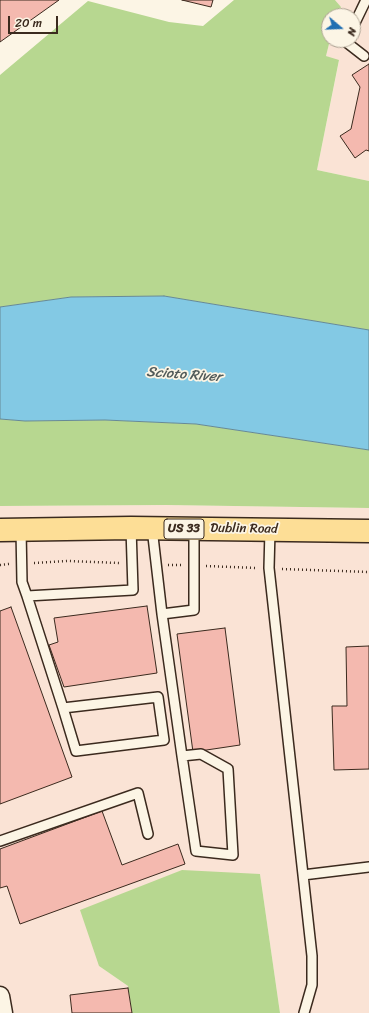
<!DOCTYPE html>
<style>
body{margin:0}
#map{position:relative;width:369px;height:1013px;overflow:hidden;background:#fcf5e5;font-family:Sriracha,sans-serif}
canvas{display:block}
.north{position:absolute;left:321px;top:8px;width:40px;height:40px;box-sizing:border-box;background:#fcf5e5;border:1px solid #afa495;border-radius:50%;rotate:109deg;font-size:11px;font-weight:700;line-height:16px;text-align:center;color:#3b2a1e}
.north::after{content:'';display:block;margin:auto;width:14px;height:18px;background:#1f6fb2;clip-path:polygon(50% 0,100% 100%,50% 72%,0 100%)}
.scale{position:absolute;left:8px;top:16px;width:50px;height:18px;box-sizing:border-box;border:2px solid #3b2a1e;border-top:0;padding-left:5px;font-size:12px;line-height:14px;white-space:nowrap;color:#3b2a1e;-webkit-text-stroke:3px #fcf5e5;paint-order:stroke}
</style>
<div id="map">
<canvas width="369" height="1013"></canvas>
<div class="north">N</div>
<div class="scale">20 m</div>
</div>
<script>
const g = document.querySelector('canvas').getContext('2d');
g.lineJoin = 'round';
function fillPath(path, color) { g.fillStyle = color; g.fill(path, 'evenodd'); }
const toPath = rows => new Path2D(rows.map(r => 'M' + r).join(''));
function trace(path, color, width, dash) { g.strokeStyle = color; g.lineWidth = width; g.lineCap = dash ? 'butt' : 'round'; g.setLineDash(dash || []); g.stroke(path); }
function drawText(font, color, halo, rows, align = 'center') {
  g.font = font + ' Sriracha,sans-serif'; g.lineWidth = 3.5; g.setLineDash([]); g.textBaseline = 'middle'; g.strokeStyle = halo; g.fillStyle = color; for (const [text, x, y, turn = 0] of rows) {
    g.save(); g.translate(x, y); g.rotate((+turn || 0) * Math.PI / 180); g.textAlign = isNaN(turn) ? turn : align; if (halo) g.strokeText(text, 0, 0); g.fillText(text, 0, 0); g.restore();
  }
}
const built = toPath([
 [335,0,369,0,369,181,317,170,339,61,326,56,330,40,353,40,353,16,337,16,341,7],
 [166,505,369,508,369,1013,280,1013,260,874,99,966,128,986,132,1013,0,1013,0,506]
]);
const green = toPath([
 [234,0,335,0,341,7,337,16,329,16,330,40,326,56,339,60,317,170,369,181,369,330,164,296,71,297,0,307,0,75,88,1,169,22,203,26],
 [0,419,25,421,105,420,196,424,369,450,369,508,166,505,0,506],
 [182,870,260,874,280,1013,132,1013,128,986,99,966,80,910]
]);
const water = toPath([
 [164,296,369,330,369,450,196,424,105,420,25,421,0,419,0,307,71,297,164,296]
]);
const building = toPath([
 [0,0,59,0,0,42,0,0],
 [182,0,213,0,211,7,182,0],
 [369,64,369,151,366,150,355,158,340,136,351,129,360,87,352,75,369,64],
 [147,606,157,673,64,687,49,645,58,642,54,618,147,606],
 [11,607,72,777,0,804,0,611,11,607],
 [225,628,240,745,193,752,177,634,225,628],
 [369,646,369,769,334,770,332,706,347,706,346,647,369,646],
 [102,811,122,865,178,844,185,864,20,924,7,886,0,888,0,849,102,811],
 [128,988,132,1013,72,1013,70,995,128,988]
]);
const path = toPath([
 [34,563,68,561,119,563],
 [0,565,9,564],
 [168,565,181,565],
 [206,566,257,568],
 [282,569,369,572]
]);
const lane = toPath([
 [353,27,366,0],
 [347,40,346,42,364,56],
 [152,528,162,614],
 [21,530,22,582,27,596,63,708,76,751,164,740,158,697,63,708],
 [270,530,269,568,312,956,312,985,304,1013],
 [27,596,133,590,131,528],
 [182,756,201,754,228,769,233,855,196,851,182,756,162,614,194,610,194,529],
 [0,841,138,793,148,834],
 [303,875,369,867]
]);
const street = toPath([
 [0,996,3,1013]
]);
const primary = toPath([
 [0,530,131,528,369,531]
]);
const shields = [
 [184,529,40]
];
const shieldNames = [
 ["US 33",184,529]
];
const streetNames = [
 ["Dublin Road",244,529,1]
];
const waterNames = [
 ["Scioto River",184,375,4]
];
fillPath(built, '#fae3d5');
fillPath(green, '#b7d790');
fillPath(water, '#83c9e4');
trace(water, '#668995', 1);
fillPath(building, '#f4b9af');
trace(building, '#3b2a1e', 1);
trace(lane, '#3b2a1e', 12);
trace(street, '#3b2a1e', 21);
trace(primary, '#3b2a1e', 25);
trace(path, '#3b2a1e', 2.5, [1, 3]);
trace(lane, '#fcf5e5', 9);
trace(street, '#fcf5e5', 18);
trace(primary, '#fdde96', 22);
for (const [x, y, w] of shields) { const box = new Path2D(); box.roundRect(x - w / 2, y - 10, w, 20, 3); g.fillStyle = '#fcf5e5'; g.fill(box); trace(box, '#3b2a1e', 1); }
drawText('bold 12px', '#3b2a1e', null, shieldNames);
drawText('13px', '#3b2a1e', '#fcf5e5', streetNames);
drawText('italic 14px', '#515a59', '#fcf5e5', waterNames);
</script>
